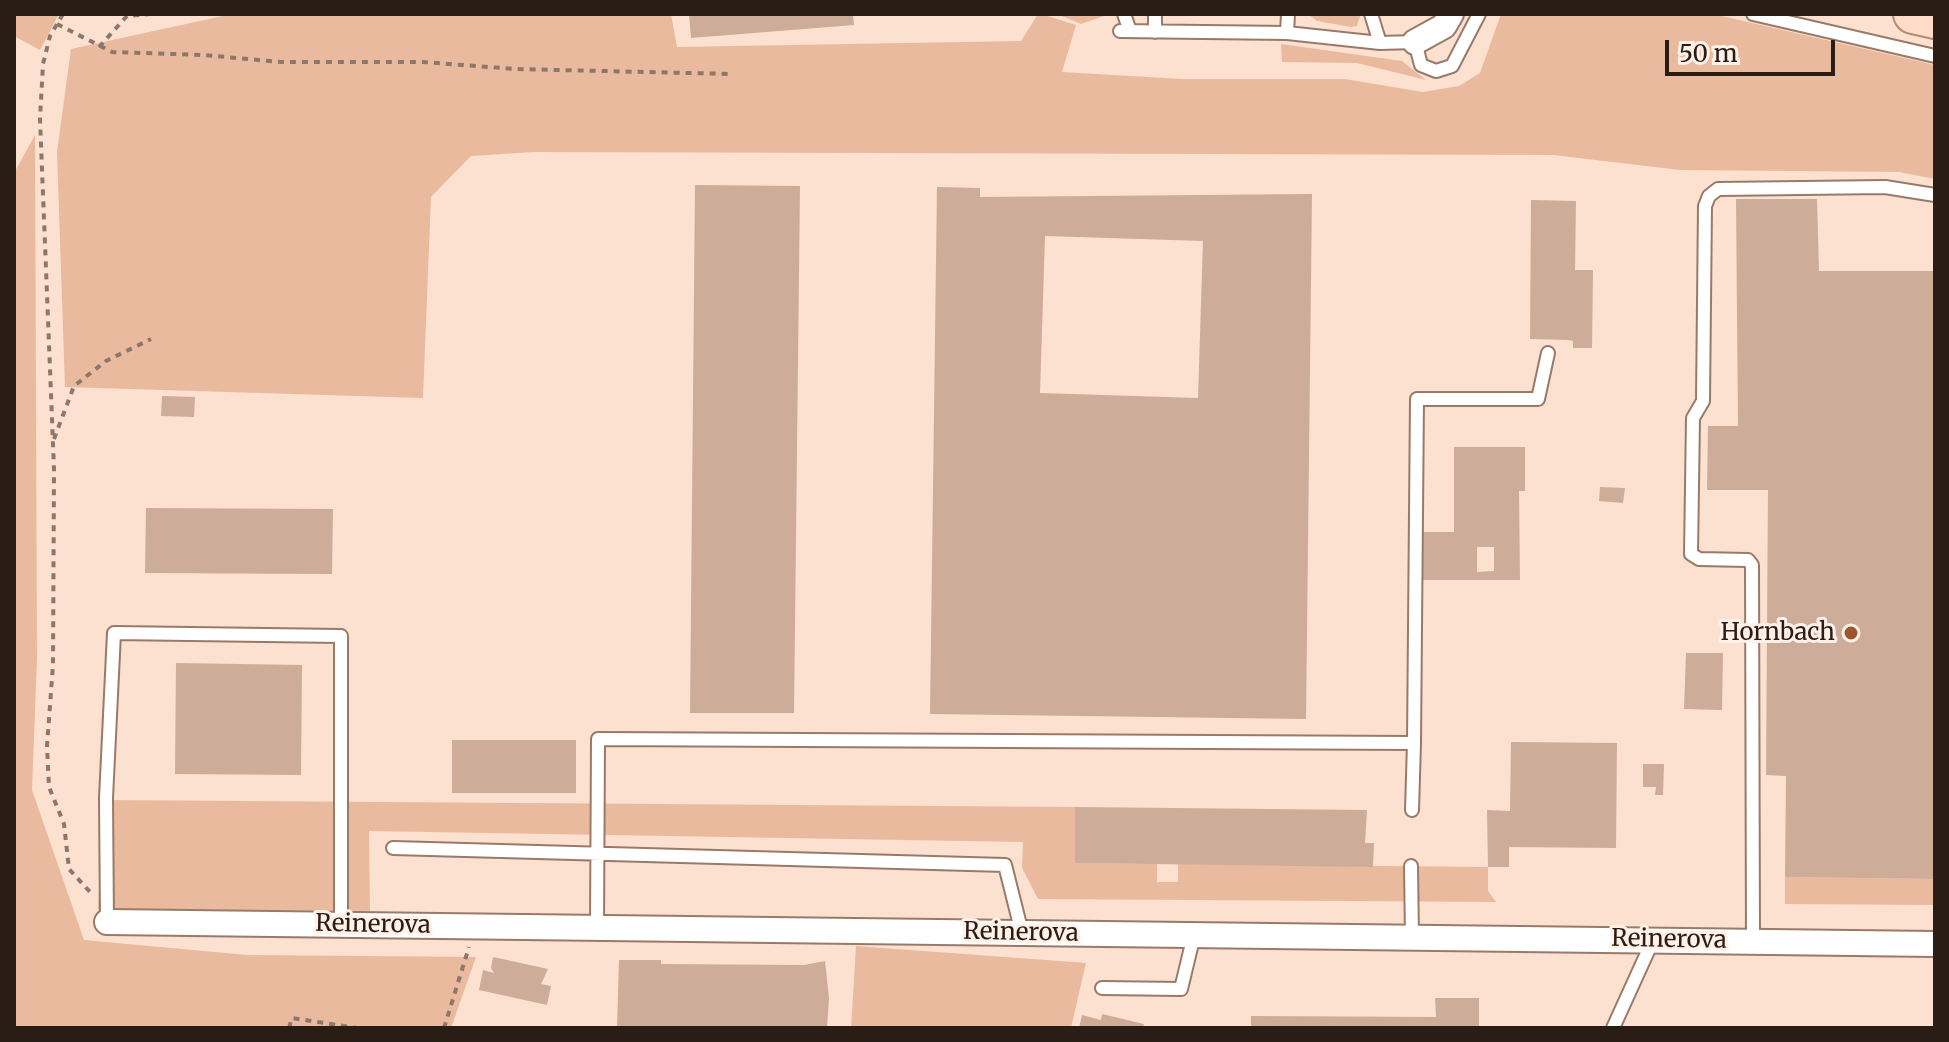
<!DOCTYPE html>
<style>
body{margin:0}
#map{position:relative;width:1949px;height:1042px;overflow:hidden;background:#fce0d0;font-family:Merriweather,serif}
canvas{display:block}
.frame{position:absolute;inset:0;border:16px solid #2a1d16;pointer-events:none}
.scale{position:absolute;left:1665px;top:40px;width:170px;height:36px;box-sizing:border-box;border:4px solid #2a1d16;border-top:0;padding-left:10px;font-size:24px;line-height:28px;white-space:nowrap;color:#2a1d16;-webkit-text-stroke:6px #fff0e8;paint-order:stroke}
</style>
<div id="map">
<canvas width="1949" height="1042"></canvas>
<div class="frame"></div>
<div class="scale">50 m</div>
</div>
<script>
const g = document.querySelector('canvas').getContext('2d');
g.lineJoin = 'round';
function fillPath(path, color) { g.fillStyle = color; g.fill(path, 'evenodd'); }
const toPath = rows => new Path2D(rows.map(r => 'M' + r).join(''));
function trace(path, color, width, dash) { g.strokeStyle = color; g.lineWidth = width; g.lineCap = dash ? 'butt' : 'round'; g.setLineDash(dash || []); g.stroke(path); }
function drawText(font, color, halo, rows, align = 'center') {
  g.font = font + ' Merriweather,serif'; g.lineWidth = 6; g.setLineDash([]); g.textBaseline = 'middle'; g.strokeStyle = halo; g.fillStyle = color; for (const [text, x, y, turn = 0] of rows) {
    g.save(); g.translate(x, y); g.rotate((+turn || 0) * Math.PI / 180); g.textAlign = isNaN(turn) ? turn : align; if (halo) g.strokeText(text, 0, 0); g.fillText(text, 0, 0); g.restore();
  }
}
const green = toPath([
 [16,14,59,14,40,50,14,36],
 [232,14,671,14,677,47,1021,41,1038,14,1041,14,1076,25,1062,72,1182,79,1345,79,1423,92,1459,86,1480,73,1501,14,1713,14,1935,65,1935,179,1899,172,1680,170,1553,155,534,152,471,156,431,197,423,398,65,387,57,152,71,49],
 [1057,14,1110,14,1081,24],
 [1308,14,1359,14,1360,16,1357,26,1351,27,1317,21],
 [1281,44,1402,61,1426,80,1357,63,1282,62],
 [35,135,37,658,32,790,84,940,247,955,476,957,451,1028,14,1028,14,173],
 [103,800,1075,807,1075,863,1157,864,1157,882,1178,882,1178,864,1488,867,1488,891,1496,902,1038,899,1022,868,1023,842,369,831,370,911,98,909],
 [1785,877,1935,879,1935,905,1785,904],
 [856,946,1086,963,1071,1028,851,1028]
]);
const building = toPath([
 [689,14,853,14,854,25,691,38],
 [695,185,800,186,794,713,690,713],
 [937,187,980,188,980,197,1312,194,1306,719,930,714],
 [1045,236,1203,241,1198,398,1040,393],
 [1736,199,1817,199,1819,271,1935,271,1935,879,1785,877,1786,776,1766,775,1768,490,1707,490,1708,426,1738,426],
 [1531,200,1576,201,1575,270,1593,270,1592,348,1573,348,1573,341,1568,340,1530,339],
 [162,396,195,397,194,417,161,416],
 [1454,447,1525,447,1525,491,1519,491,1520,580,1417,580,1417,532,1454,532],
 [1477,547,1494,547,1494,571,1477,572],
 [1600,487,1625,488,1623,503,1599,501],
 [146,508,333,509,332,574,145,573],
 [1686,653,1723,653,1722,710,1684,709],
 [176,663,302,665,301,775,175,774],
 [452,740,576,740,576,793,452,793],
 [1511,742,1617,743,1616,848,1509,847,1509,867,1488,867,1487,810,1510,811],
 [1643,764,1664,764,1663,795,1655,795,1656,787,1643,787],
 [1075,807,1367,810,1365,843,1374,843,1373,867,1075,863],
 [493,957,548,969,541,984,551,986,547,1005,479,990,483,970,494,973,491,968],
 [619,960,661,960,661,964,804,965,825,961,829,998,827,1028,617,1028],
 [1435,998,1479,998,1479,1028,1251,1028,1251,1016,1436,1017],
 [1102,1014,1144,1024,1143,1028,1079,1028,1082,1015,1101,1020]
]);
const path = toPath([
 [63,14,50,36,43,64,40,119,54,469,53,665,47,746,49,787,64,824,69,869,90,892],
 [57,24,112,52,204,55,280,62,423,62,515,69,733,74],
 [99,47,127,16,150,14],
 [54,439,74,386,106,361,151,339],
 [289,1028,292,1018,357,1028],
 [444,1028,469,947]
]);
const service = toPath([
 [1124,14,1130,31],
 [1155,14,1155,32],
 [1371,14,1380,43],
 [1753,14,1935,56],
 [1120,31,1287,33,1380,43,1415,42,1421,65,1436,71,1452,66,1479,14],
 [1287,33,1288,14],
 [1414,743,1417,399,1538,399,1548,353],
 [393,848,1005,865,1022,933],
 [1411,866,1412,937],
 [107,922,106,798,114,633,341,636,341,924],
 [597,927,598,739,1414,743,1412,810],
 [1753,942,1752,565,1748,560,1699,559,1691,554,1693,418,1703,401,1705,206,1709,196,1718,189,1885,187,1935,195],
 [1102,988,1181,989,1194,935],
 [1613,1028,1653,940]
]);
const minor = toPath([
 [1415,42,1444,26,1451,14],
 [107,922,1935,944]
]);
const primary = toPath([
 [1913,14,1935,19]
]);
const markers = [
 [1851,633,8,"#9b562b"]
];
const poiNames = [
 ["Hornbach",1835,633]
];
const streetNames = [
 ["Reinerova",373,925,1],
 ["Reinerova",1021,933,1],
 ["Reinerova",1669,940,1]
];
fillPath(green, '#eaba9f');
fillPath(building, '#ceac9a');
trace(service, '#997a68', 16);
trace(minor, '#997a68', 28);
trace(primary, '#b38a72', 42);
trace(path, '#8b776c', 4, [6, 6]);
trace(service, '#fff', 12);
trace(minor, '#fff', 24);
trace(primary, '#fedcc8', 38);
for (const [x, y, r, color] of markers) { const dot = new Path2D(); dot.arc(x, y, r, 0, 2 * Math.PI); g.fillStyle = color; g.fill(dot); trace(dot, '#fff0e8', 3); }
drawText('24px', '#2a1d16', '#fff0e8', poiNames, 'right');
drawText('24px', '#2a1d16', '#fff0e8', streetNames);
</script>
